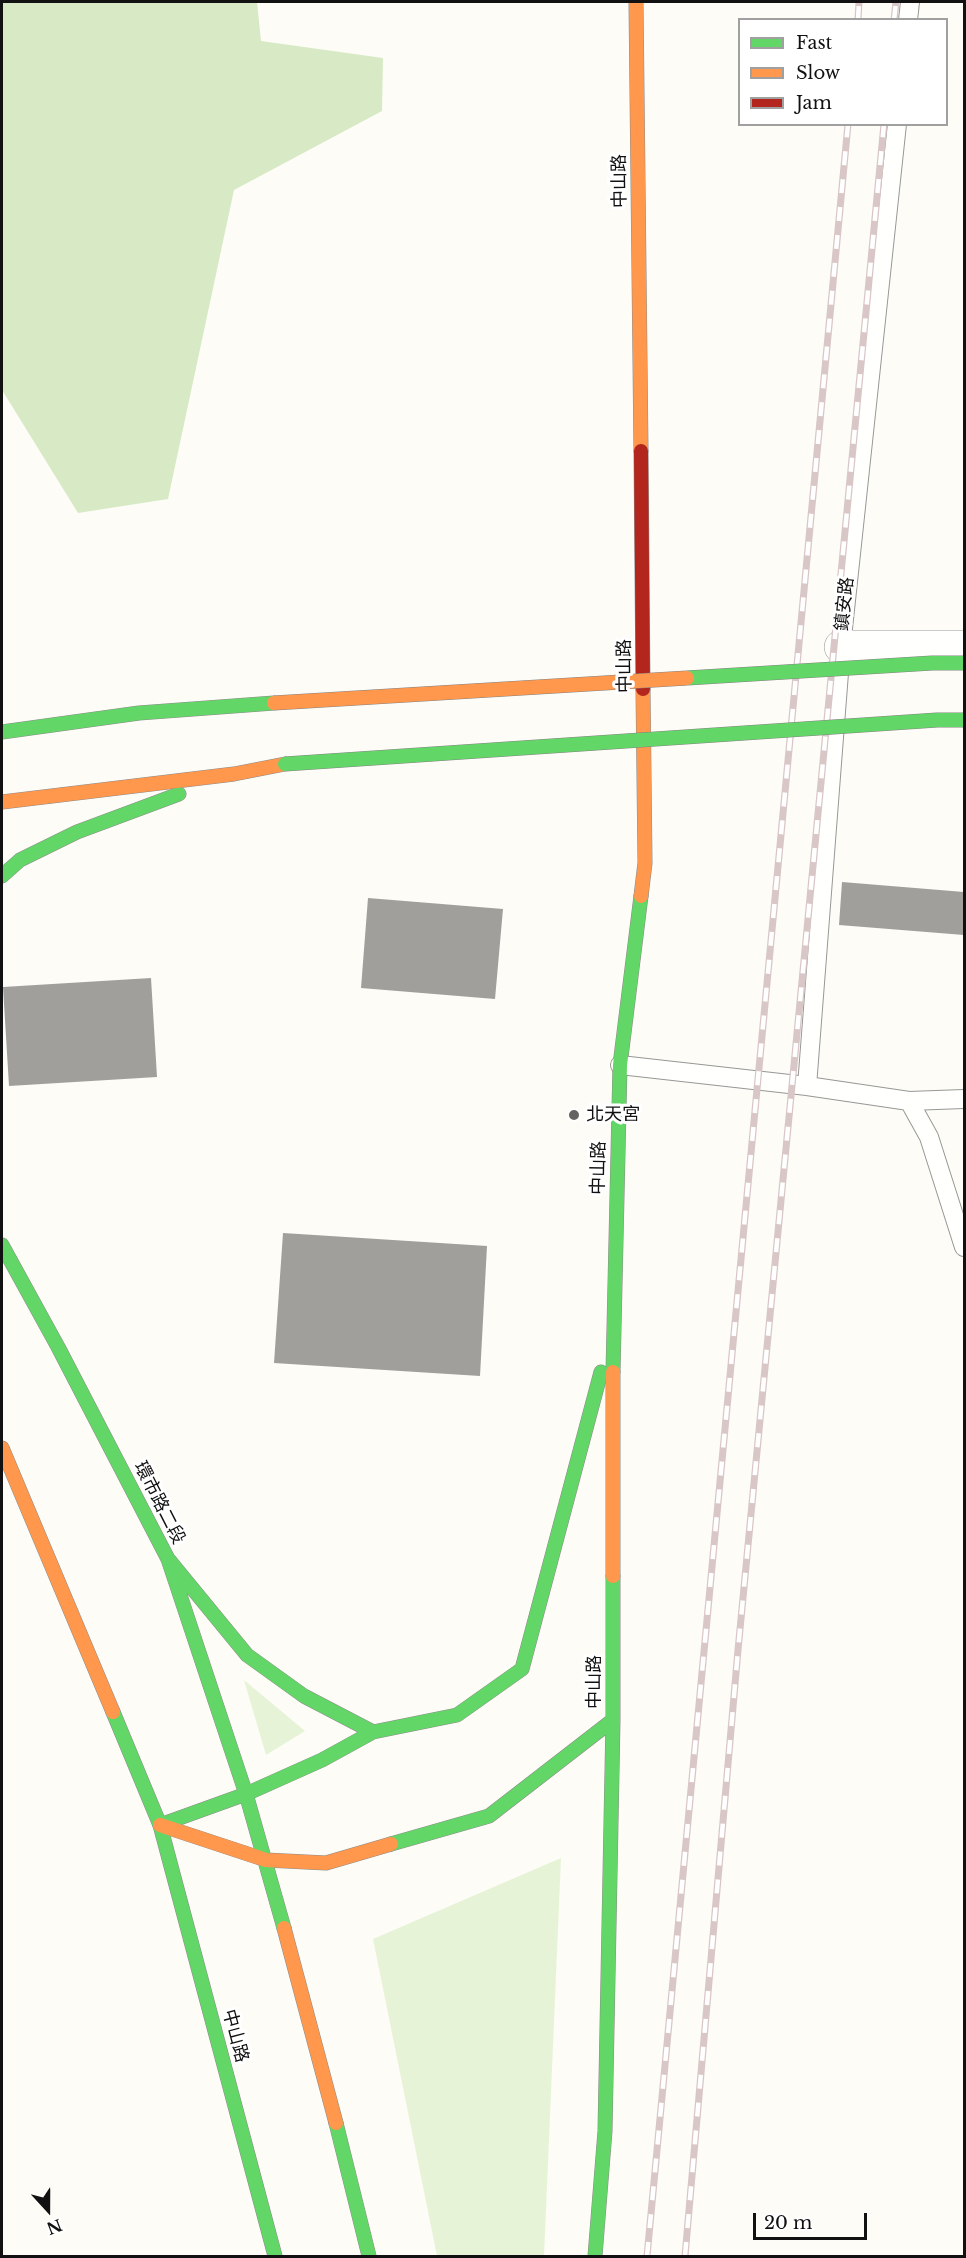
<!DOCTYPE html>
<meta charset="utf-8">
<style>
body{margin:0}
#map{position:relative;width:966px;height:2258px;overflow:hidden;background:#fdfcf7;font-family:"Libre Baskerville",serif}
canvas{display:block}
.frame{position:absolute;inset:0;border:3px solid #111;pointer-events:none}
.legend{position:absolute;left:738px;top:18px;width:210px;height:108px;box-sizing:border-box;background:#fff;border:2px solid #a0a0a0;margin:0;padding:8px 10px;list-style:none;font-size:18px;color:#111}
.legend li{display:flex;align-items:center;gap:12px;height:30px}
.legend b{width:30px;border:2px solid #a0a0a0}
.north{position:absolute;left:18px;top:2180px;width:60px;height:60px;-webkit-text-stroke:4px #fff;paint-order:stroke;rotate:159deg;font-size:16px;font-weight:700;line-height:24px;text-align:center;color:#111}
.north::after{content:'';display:block;margin:auto;width:21px;height:27px;background:#111;clip-path:polygon(50% 0,100% 100%,50% 72%,0 100%)}
.scale{position:absolute;left:753px;top:2213px;width:114px;height:27px;box-sizing:border-box;border:3px solid #111;border-top:0;padding-left:8px;font-size:18px;line-height:21px;white-space:nowrap;color:#111;-webkit-text-stroke:4px #fff;paint-order:stroke}
</style>
<div id="map">
<canvas width="966" height="2258"></canvas>
<div class="frame"></div>
<ul class="legend">
<li><b style="height:8px;background:#63d668"></b>Fast</li>
<li><b style="height:8px;background:#ff974d"></b>Slow</li>
<li><b style="height:8px;background:#b3261e"></b>Jam</li>
</ul>
<div class="north">N</div>
<div class="scale">20 m</div>
</div>
<script>
const g = document.querySelector('canvas').getContext('2d');
g.lineJoin = 'round';
function fillPath(path, color) { g.fillStyle = color; g.fill(path, 'evenodd'); }
const toPath = rows => new Path2D(rows.map(r => 'M' + r).join(''));
function trace(path, color, width, dash) { g.strokeStyle = color; g.lineWidth = width; g.lineCap = dash ? 'butt' : 'round'; g.setLineDash(dash || []); g.stroke(path); }
function drawText(font, color, halo, rows, align = 'center') {
  g.font = font + ' "Libre Baskerville","Noto Sans TC",serif'; g.lineWidth = 6; g.setLineDash([]); g.textBaseline = 'middle'; g.strokeStyle = halo; g.fillStyle = color; for (const [text, x, y, turn = 0] of rows) {
    g.save(); g.translate(x, y); g.rotate((+turn || 0) * Math.PI / 180); g.textAlign = isNaN(turn) ? turn : align; if (halo) g.strokeText(text, 0, 0); g.fillText(text, 0, 0); g.restore();
  }
}
const green = toPath([
 [244,1680,305,1731,266,1755],
 [561,1858,544,2256,437,2256,373,1939]
]);
const forest = toPath([
 [2,2,257,2,261,41,383,58,382,111,234,190,168,499,78,513,2,390]
]);
const building = toPath([
 [842,882,964,892,964,935,839,925],
 [368,898,503,909,495,999,361,988],
 [151,978,157,1077,9,1086,3,987],
 [283,1233,487,1246,480,1376,274,1363]
]);
const lane = toPath([
 [908,20,910,2],
 [620,1065,807,1086,909,1101,929,1137,964,1247],
 [807,1086,841,647,897,124],
 [909,1101,964,1099]
]);
const street = toPath([
 [841,647,964,647]
]);
const fast = toPath([
 [2,732,139,713,274,703],
 [2,876,20,860,77,832,179,794],
 [2,1245,58,1347,168,1559,246,1794,284,1928],
 [613,1372,620,1065,641,896],
 [169,1560,247,1655,304,1696,373,1732],
 [113,1712,160,1825,275,2256],
 [160,1825,246,1794,322,1760,373,1732,457,1715,522,1669,601,1372],
 [391,1844,489,1816,613,1720],
 [336,2123,369,2256],
 [595,2256,605,2131,613,1720,613,1576]
]);
const slow = toPath([
 [636,2,641,451],
 [2,802,234,774,285,764],
 [641,896,645,863,643,689],
 [613,1372,613,1576],
 [2,1448,113,1712],
 [160,1825,266,1860,326,1863,391,1844],
 [284,1928,336,2123]
]);
const jam = toPath([
 [641,451,643,689]
]);
const rail = toPath([
 [858,20,859,2],
 [894,20,896,2],
 [647,2256,848,124],
 [685,2256,738,1650,884,124]
]);
const fastBridge = toPath([
 [687,678,932,663,964,663],
 [285,764,937,720,964,720]
]);
const slowBridge = toPath([
 [274,703,687,678]
]);
const markers = [
 [574,1115,6,"#646362"]
];
const streetNames = [
 ["中山路",620,181,-91],
 ["鎮安路",845,604,-84],
 ["中山路",625,666,-91],
 ["中山路",599,1168,-89],
 ["環市路二段",159,1503,63],
 ["中山路",595,1682,-90],
 ["中山路",235,2036,75]
];
const poiNames = [
 ["北天宮",586,1115]
];
fillPath(green, '#e7f3d7');
fillPath(forest, '#d8eac5');
fillPath(building, '#a19f9c');
trace(lane, '#979795', 20);
trace(street, '#979795', 34);
trace(fast, '#8e8d8b', 15);
trace(slow, '#8e8d8b', 15);
trace(jam, '#8e8d8b', 15);
trace(lane, '#fffffe', 18);
trace(street, '#fffffe', 33);
trace(fast, '#63d668', 14);
trace(slow, '#ff974d', 14);
trace(jam, '#b3261e', 14);
trace(rail, '#d9c6c7', 7);
trace(rail, '#fff', 4.5, [14]);
trace(fastBridge, '#858482', 15, []);
trace(slowBridge, '#858482', 15, []);
trace(fastBridge, '#63d668', 14);
trace(slowBridge, '#ff974d', 14);
for (const [x, y, r, color] of markers) { const dot = new Path2D(); dot.arc(x, y, r, 0, 2 * Math.PI); g.fillStyle = color; g.fill(dot); trace(dot, '#fff', 2); }
drawText('18px', '#111', '#fff', streetNames);
drawText('18px', '#111', '#fff', poiNames, 'left');
</script>
